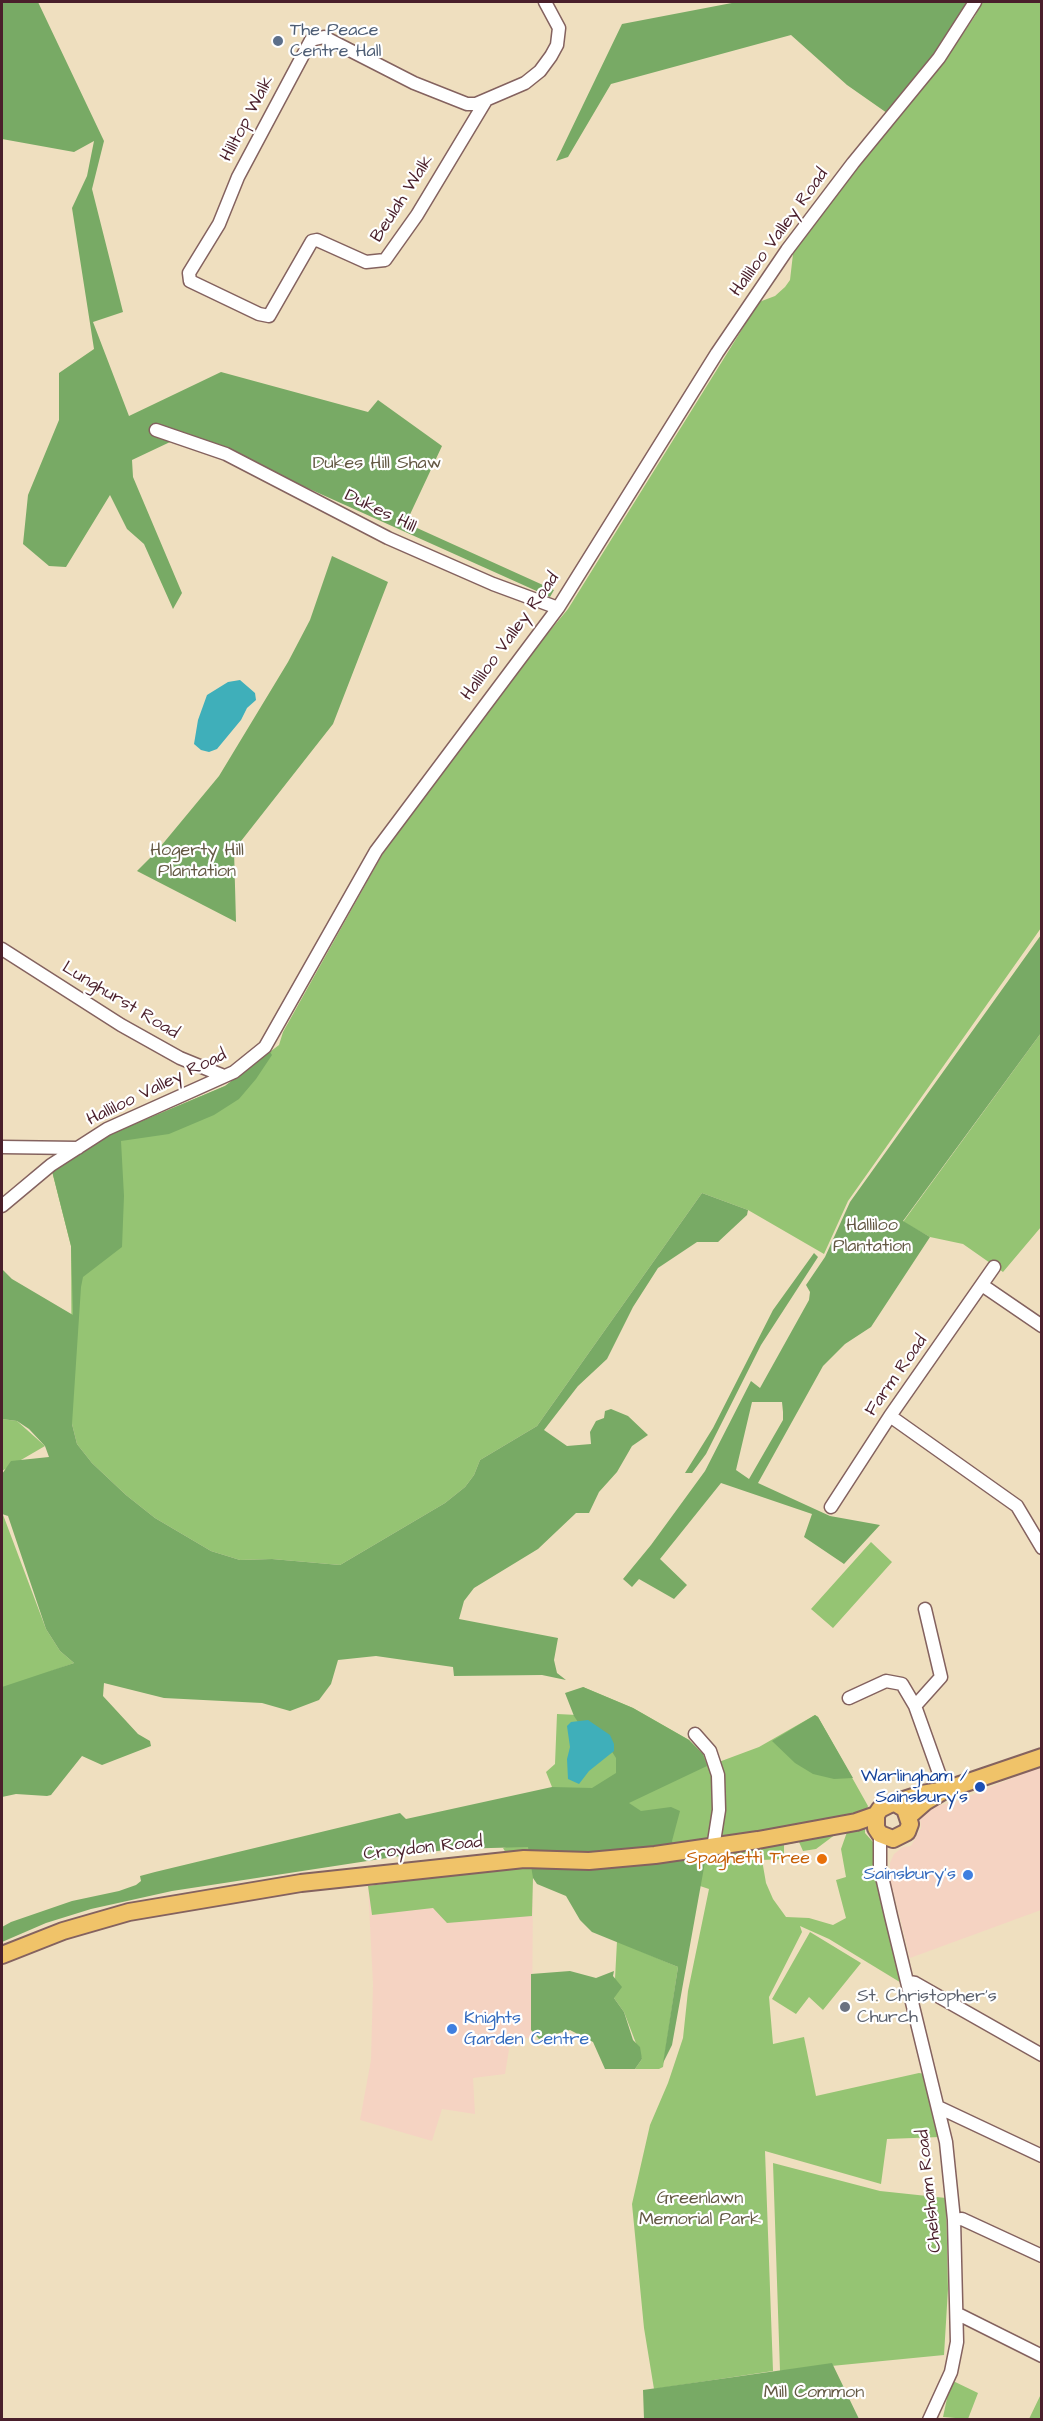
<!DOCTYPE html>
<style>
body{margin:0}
#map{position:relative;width:1043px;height:2421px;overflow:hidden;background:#efdfbf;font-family:"Architects Daughter",sans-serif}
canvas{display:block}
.frame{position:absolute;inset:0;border:3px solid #4a1f2b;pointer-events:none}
</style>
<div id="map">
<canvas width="1043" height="2421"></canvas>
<div class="frame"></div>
</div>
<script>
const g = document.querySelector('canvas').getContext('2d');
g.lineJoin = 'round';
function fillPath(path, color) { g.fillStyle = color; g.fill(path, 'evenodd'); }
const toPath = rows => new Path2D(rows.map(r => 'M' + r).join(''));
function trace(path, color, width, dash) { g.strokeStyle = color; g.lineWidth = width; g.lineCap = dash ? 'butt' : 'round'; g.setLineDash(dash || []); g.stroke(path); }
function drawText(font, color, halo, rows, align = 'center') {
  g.font = font + ' "Architects Daughter",sans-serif'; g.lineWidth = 4.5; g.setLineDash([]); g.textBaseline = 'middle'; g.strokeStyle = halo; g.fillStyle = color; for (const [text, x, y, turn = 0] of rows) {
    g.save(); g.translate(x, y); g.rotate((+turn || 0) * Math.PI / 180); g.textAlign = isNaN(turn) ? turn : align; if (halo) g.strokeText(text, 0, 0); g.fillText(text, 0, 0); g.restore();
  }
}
const built = toPath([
 [1041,1766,1041,1910,910,1958,890,1878,890,1863,894,1854,903,1847,911,1846,921,1828,920,1816,933,1807,957,1801],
 [533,1878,532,2038,511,2037,505,2074,473,2078,475,2114,442,2109,432,2141,360,2120,371,2060,373,1984,368,1886]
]);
const green = toPath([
 [982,2,1041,2,1041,928,848,1201,824,1254,748,1210,702,1193,537,1426,480,1460,474,1475,465,1487,445,1503,340,1565,272,1559,240,1560,211,1551,155,1518,126,1495,92,1463,77,1444,72,1424,71,1246,52,1171,109,1135,225,1086,279,1045,283,1032,382,855,509,680,568,609,759,302,775,296,785,287,790,280,793,254,814,222,854,169,938,70,975,16],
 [1041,1033,1041,1227,1003,1272,963,1244,930,1237,903,1222],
 [2,1419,17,1421,45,1446,2,1471],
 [2,1512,46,1629,60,1651,74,1663,2,1689],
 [871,1542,892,1562,833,1628,811,1609],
 [583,1687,633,1708,689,1740,703,1754,708,1766,759,1747,815,1715,818,1717,868,1806,865,1815,865,1833,873,1842,873,1871,903,1984,829,1939,800,1926,802,1932,769,1997,773,2044,804,2037,816,2096,919,2073,925,2074,940,2137,887,2139,881,2184,765,2151,773,2371,654,2389,644,2328,632,2204,650,2125,668,2083,683,2038,688,1991,709,1889,700,1886,533,1878,532,1916,447,1923,433,1908,372,1915,368,1886,480,1870,515,1869,503,1848,534,1838,574,1819,552,1787,546,1772,555,1764,557,1714,577,1715],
 [847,1832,841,1849,846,1877,836,1880,846,1918,833,1925,809,1918,786,1917,773,1899,766,1883,762,1860,784,1859,784,1845,799,1842,803,1851,816,1849,836,1834],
 [810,1932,861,1963,823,2010,809,1997,796,2014,772,1999],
 [617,1941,678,1967,663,2067,659,2069,635,2069,642,2059,624,2012,614,1998],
 [773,2163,880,2191,946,2198,948,2289,944,2355,780,2371],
 [951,2380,978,2393,968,2419,943,2417],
 [1041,2394,1041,2419,1029,2419]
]);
const forest = toPath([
 [2,2,38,2,104,141,92,189,123,312,93,322,129,416,221,372,368,412,378,400,442,446,406,523,554,590,550,597,187,434,132,460,133,477,182,593,173,609,144,544,127,529,110,495,66,567,49,566,23,544,28,495,59,420,59,373,94,349,72,208,87,176,94,141,74,152,2,139],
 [737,2,968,2,939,47,887,113,847,85,791,35,611,84,568,157,556,161,622,24],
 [332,556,388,582,333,724,234,850,236,922,137,871,156,852,219,776,288,662,310,620],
 [1041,935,1041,1033,903,1221,930,1237,871,1327,845,1344,823,1366,758,1483,830,1516,880,1525,844,1564,804,1537,812,1514,721,1483,660,1559,687,1585,674,1599,639,1579,632,1587,623,1579,651,1545,705,1471,751,1381,760,1388,809,1300,810,1292,806,1285,825,1257,850,1202],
 [752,1402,782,1402,783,1412,783,1420,749,1479,736,1470],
 [270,1052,272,1055,256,1079,239,1099,214,1115,169,1134,121,1141,124,1196,122,1247,83,1277,81,1287,72,1424,77,1444,92,1463,126,1495,155,1518,211,1551,240,1560,272,1559,340,1565,445,1503,465,1487,474,1475,480,1460,537,1426,702,1193,748,1210,747,1215,718,1242,697,1242,658,1268,633,1307,607,1359,578,1386,544,1430,567,1446,591,1444,590,1432,596,1421,604,1418,605,1411,611,1409,628,1416,648,1435,632,1446,617,1472,599,1492,589,1513,576,1513,538,1549,474,1588,464,1601,459,1619,558,1638,554,1660,557,1673,566,1680,542,1675,454,1676,453,1667,376,1656,338,1660,331,1684,319,1700,290,1711,262,1703,164,1698,104,1683,103,1696,138,1734,150,1741,151,1746,102,1765,82,1756,51,1795,47,1796,16,1794,2,1797,2,1687,74,1663,60,1651,46,1629,8,1516,2,1514,2,1474,11,1461,49,1457,45,1446,29,1429,17,1421,2,1419,2,1269,12,1279,73,1315,71,1246,52,1171,109,1135,225,1086],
 [814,1253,818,1257,761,1345,706,1454,692,1473,685,1473,713,1428,773,1310],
 [583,1687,633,1708,689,1740,703,1754,707,1766,629,1803,641,1811,671,1807,680,1811,672,1841,678,1859,705,1862,672,2045,663,2063,678,1967,592,1932,580,1920,566,1896,537,1884,533,1878,528,1847,454,1849,413,1854,172,1891,91,1909,46,1923,2,1942,2,1927,11,1922,72,1901,119,1891,136,1885,141,1881,140,1876,155,1872,400,1813,406,1819,552,1787,592,1788,616,1773,616,1758,607,1744,587,1736,574,1716,565,1693],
 [815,1715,818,1717,853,1778,834,1779,813,1774,795,1763,772,1741],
 [570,1971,596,1978,614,1971,613,1976,622,1987,614,1998,624,2012,633,2040,640,2047,642,2059,635,2069,605,2069,593,2042,570,2030,539,2039,531,2030,531,1974],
 [832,2363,859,2419,644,2419,643,2390]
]);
const water = toPath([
 [240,680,255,693,256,700,247,708,241,720,217,749,209,752,201,750,194,744,198,720,207,695,228,682],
 [588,1720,610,1735,614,1744,614,1751,589,1771,579,1784,568,1779,567,1759,570,1747,567,1726,571,1722]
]);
const minor = toPath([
 [485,102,417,215,385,260,366,262,317,240,312,241,269,316,259,314,190,281,189,273,219,224,238,177,311,40,324,37,414,83,467,104,476,104,525,83,540,71,551,56,557,45,559,28,545,2],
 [156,430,226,454,388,538,493,584,558,608],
 [2,949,121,1025,180,1058,224,1076],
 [2,1147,78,1148],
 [2,1206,51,1165,107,1129,234,1072,265,1047,376,851,558,608,717,353,787,250,853,163,939,58,975,2],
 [982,1285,1042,1326],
 [890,1416,1017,1506,1042,1548],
 [831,1507,890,1416,994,1267],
 [925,1609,941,1677,915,1706,945,1790],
 [849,1698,886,1681,902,1684,915,1706],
 [695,1734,710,1751,718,1775,719,1810,713,1848],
 [880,1834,880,1868,891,1916,946,2142,954,2220,957,2342,951,2372,929,2420],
 [909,1982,915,1983,1042,2055],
 [938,2107,1042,2156],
 [954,2220,962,2219,1042,2256],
 [958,2314,1042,2356]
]);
const major = toPath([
 [895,1803,905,1809,910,1824,907,1832,893,1839,880,1834,876,1828,876,1815,880,1809,888,1805,922,1794,945,1790],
 [909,1816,925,1802,945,1790,1042,1757],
 [2,1955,63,1931,129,1912,301,1883,524,1859,589,1861,655,1855,758,1840,856,1822,876,1815]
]);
const markers = [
 [278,41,6,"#5c6f8a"],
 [980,1787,6,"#1a4fb4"],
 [822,1859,6,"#e8710a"],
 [968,1875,6,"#3f7fe0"],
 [845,2007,6,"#6b7280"],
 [452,2029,6,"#3f7fe0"]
];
const serviceNames = [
 ["The Peace",290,31],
 ["Centre Hall",290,52]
];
const streetNames = [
 ["Hilltop Walk",248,119,-62],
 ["Beulah Walk",403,199,-57],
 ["Halliloo Valley Road",780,233,-54],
 ["Dukes Hill",380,512,26],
 ["Halliloo Valley Road",511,637,-54],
 ["Lunghurst Road",120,1001,31],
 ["Halliloo Valley Road",157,1088,-26],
 ["Farm Road",897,1376,-55],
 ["Croydon Road",423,1849,-6],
 ["Chelsham Road",930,2191,-96]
];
const parkNames = [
 ["Dukes Hill Shaw",377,464],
 ["Hogerty Hill",197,851],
 ["Plantation",197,872],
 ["Halliloo",872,1226],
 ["Plantation",872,1247],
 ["Greenlawn",700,2199],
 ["Memorial Park",700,2220],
 ["Mill Common",814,2393]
];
const transitNames = [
 ["Warlingham /",968,1777],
 ["Sainsbury's",968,1798]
];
const foodNames = [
 ["Spaghetti Tree",810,1859]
];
const shopNames = [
 ["Sainsbury's",956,1875],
 ["Knights",464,2019,"left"],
 ["Garden Centre",464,2040,"left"]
];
const worshipNames = [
 ["St. Christopher's",857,1997],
 ["Church",857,2018]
];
fillPath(built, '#f5d3c2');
fillPath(green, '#95c473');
fillPath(forest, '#78aa65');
fillPath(water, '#3fafba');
trace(minor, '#84625f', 15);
trace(major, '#84625f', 20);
trace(minor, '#fff', 12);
trace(major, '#f0c369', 16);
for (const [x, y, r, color] of markers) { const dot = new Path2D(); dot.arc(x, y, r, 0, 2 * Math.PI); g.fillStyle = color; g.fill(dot); trace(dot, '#fff', 2); }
drawText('18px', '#4e5e75', '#fff', serviceNames, 'left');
drawText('18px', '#4a1f2b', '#fff', streetNames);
drawText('18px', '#645944', '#fff', parkNames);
drawText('18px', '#164399', '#fff', transitNames, 'right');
drawText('18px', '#c56008', '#fff', foodNames, 'right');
drawText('18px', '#366cbe', '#fff', shopNames, 'right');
drawText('18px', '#5b616d', '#fff', worshipNames, 'left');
</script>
